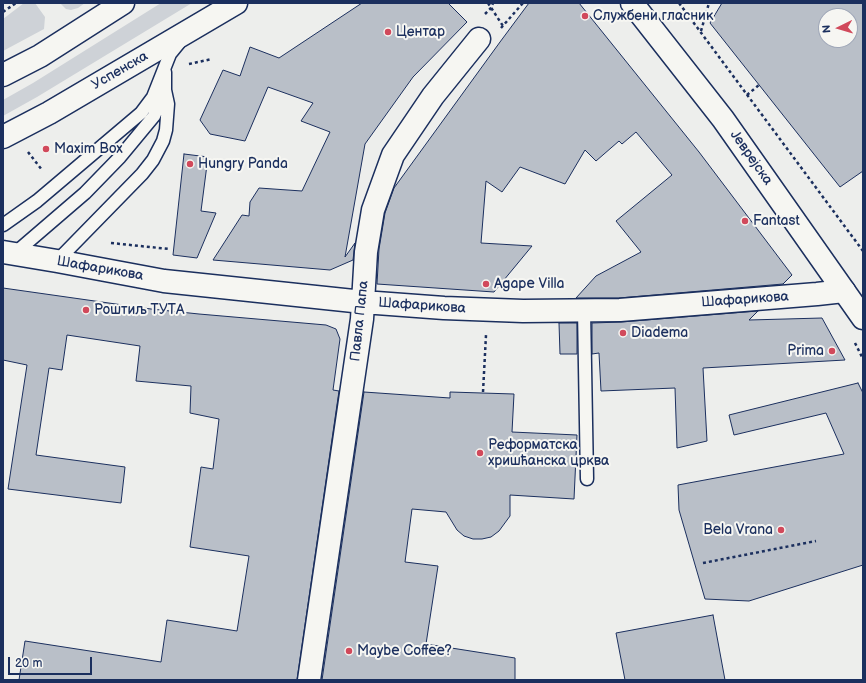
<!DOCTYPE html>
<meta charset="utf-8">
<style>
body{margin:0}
#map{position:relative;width:866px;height:683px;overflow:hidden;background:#edeeec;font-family:"Balsamiq Sans",sans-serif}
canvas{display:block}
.frame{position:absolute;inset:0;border:4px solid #1b2f5e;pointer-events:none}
.north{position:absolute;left:818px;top:8px;width:40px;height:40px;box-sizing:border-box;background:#f6f6f2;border:1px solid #9ea6b7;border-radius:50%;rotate:265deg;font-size:11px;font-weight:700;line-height:16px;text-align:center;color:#1b2f5e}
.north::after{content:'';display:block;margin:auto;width:14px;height:18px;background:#d1495b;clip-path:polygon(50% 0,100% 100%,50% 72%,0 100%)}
.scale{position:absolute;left:8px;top:657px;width:84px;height:18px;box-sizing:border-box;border:2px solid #1b2f5e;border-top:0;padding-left:5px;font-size:12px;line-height:14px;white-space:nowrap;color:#1b2f5e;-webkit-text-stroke:3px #f6f6f2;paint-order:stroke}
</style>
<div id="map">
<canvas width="866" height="683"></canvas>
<div class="frame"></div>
<div class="north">N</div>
<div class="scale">20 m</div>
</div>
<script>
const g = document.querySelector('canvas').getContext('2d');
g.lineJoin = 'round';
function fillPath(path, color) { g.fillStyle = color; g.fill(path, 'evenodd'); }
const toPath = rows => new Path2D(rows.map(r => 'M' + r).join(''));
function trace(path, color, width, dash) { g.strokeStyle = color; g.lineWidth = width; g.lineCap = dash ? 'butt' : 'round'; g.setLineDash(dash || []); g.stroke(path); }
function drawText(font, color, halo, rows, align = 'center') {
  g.font = font + ' "Balsamiq Sans",sans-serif'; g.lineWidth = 4; g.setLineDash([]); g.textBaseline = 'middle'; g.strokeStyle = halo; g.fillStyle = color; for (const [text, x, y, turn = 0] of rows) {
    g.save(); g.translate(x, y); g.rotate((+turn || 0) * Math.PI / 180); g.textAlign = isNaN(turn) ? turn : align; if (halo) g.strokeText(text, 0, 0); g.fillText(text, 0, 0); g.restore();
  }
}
const green = toPath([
 [24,3,35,3,45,17,44,29,3,51,3,19],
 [60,3,85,3,78,8,71,10,66,9],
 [161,3,192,3,37,97,3,116,3,100,33,83]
]);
const building = toPath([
 [362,3,448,3,467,22,413,77,365,144,345,257,355,243,353,260,330,270,213,260,242,215,249,216,250,202,259,188,302,191,330,132,301,121,313,103,268,87,245,141,210,134,200,120,223,70,240,76,250,47,279,58,362,3],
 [529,3,579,3,699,152,792,275,783,284,619,298,576,298,596,276,641,252,616,221,672,175,636,132,622,144,619,141,596,161,585,150,565,184,520,167,502,192,486,181,481,243,532,246,494,292,377,284,379,249,385,213,394,188,500,42,529,3],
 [722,3,863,3,863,171,840,187,710,23,722,3],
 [826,16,850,16,850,40,826,40,826,16],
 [184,154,208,157,201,211,216,213,197,258,173,255,184,154],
 [3,288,151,309,199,314,326,325,336,329,340,339,333,390,339,391,297,680,19,680,25,641,161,662,167,620,237,631,249,556,190,547,201,467,213,469,219,419,190,413,191,386,136,381,140,346,67,335,62,370,49,368,36,455,125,467,121,503,8,489,27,365,3,360,3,288],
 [758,311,749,320,822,318,845,360,703,368,707,441,677,448,675,388,601,391,599,353,592,354,592,323,621,322,758,311],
 [559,323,577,323,577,354,560,354,559,323],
 [858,383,863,393,863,565,749,601,705,599,679,510,678,485,844,454,826,413,734,435,729,415,858,383],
 [364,392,450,398,450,392,514,394,512,432,577,435,574,499,510,495,510,516,499,531,491,537,482,539,473,539,464,536,457,530,446,512,412,509,405,562,438,566,426,644,515,658,515,680,322,680,364,392],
 [713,615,725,680,625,680,616,633,713,615]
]);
const path = toPath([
 [488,3,503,26],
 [679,3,863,251],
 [3,12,16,3],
 [485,14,491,8,493,3],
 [501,28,523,3],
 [701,31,709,3],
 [189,64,212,59],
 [747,95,759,85],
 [28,152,42,170],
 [111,243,169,249],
 [855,343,863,359],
 [483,392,486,335],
 [703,563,816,541]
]);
const service = toPath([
 [3,225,37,201,141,113,153,97,170,54,179,43],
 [14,254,85,193,120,157,154,116,165,91],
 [57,261,142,174,153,160,163,141,166,130,168,104,165,90,165,72],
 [584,310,587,479]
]);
const minor = toPath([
 [3,252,57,261,164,281,363,302,444,308,523,311,620,310,817,294,844,291],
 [309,680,362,319,366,252,373,210,393,155,433,96,479,39]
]);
const secondary = toPath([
 [632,3,723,119,863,318],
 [3,75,40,56,123,3],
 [3,137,49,113,236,3]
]);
const markers = [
 [585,16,4,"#d1495b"],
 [388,32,4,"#d1495b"],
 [46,149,4,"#d1495b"],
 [190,164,4,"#d1495b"],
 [745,221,4,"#d1495b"],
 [486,284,4,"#d1495b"],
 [86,310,4,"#d1495b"],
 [623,333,4,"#d1495b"],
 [832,351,4,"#d1495b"],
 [480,453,4,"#d1495b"],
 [781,530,4,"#d1495b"],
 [349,651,4,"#d1495b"]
];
const poiNames = [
 ["Службени гласник",593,16],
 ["Центар",396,32],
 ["Maxim Box",54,149],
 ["Hungry Panda",198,164],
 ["Fantast",753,221],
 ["Agape Villa",494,284],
 ["Роштиљ ТУТА",94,310],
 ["Diadema",631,333],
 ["Prima",824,351,"right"],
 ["Реформатска",488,445],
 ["хришћанска црква",488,461],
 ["Bela Vrana",773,530,"right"],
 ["Maybe Coffee?",357,651]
];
const streetNames = [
 ["Успенска",120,71,-30],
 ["Јеврејска",751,158,55],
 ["Шафарикова",100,269,10],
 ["Шафарикова",745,300,-4],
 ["Шафарикова",422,306,4],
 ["Павла Папа",360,321,-84]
];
fillPath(green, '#ced2d7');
fillPath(building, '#b9bfc8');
trace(building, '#1b2f5e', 1);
trace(service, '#1b2f5e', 15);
trace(minor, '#1b2f5e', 25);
trace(secondary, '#1b2f5e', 25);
trace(path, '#1b2f5e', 2.5, [3, 3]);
trace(service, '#f6f6f2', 12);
trace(minor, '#f6f6f2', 22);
trace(secondary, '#f6f6f2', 22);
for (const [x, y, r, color] of markers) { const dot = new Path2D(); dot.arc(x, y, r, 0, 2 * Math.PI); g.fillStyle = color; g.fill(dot); trace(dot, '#f6f6f2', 1.5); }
drawText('14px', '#1b2f5e', '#f6f6f2', poiNames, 'left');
drawText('14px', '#1b2f5e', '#f6f6f2', streetNames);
</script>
